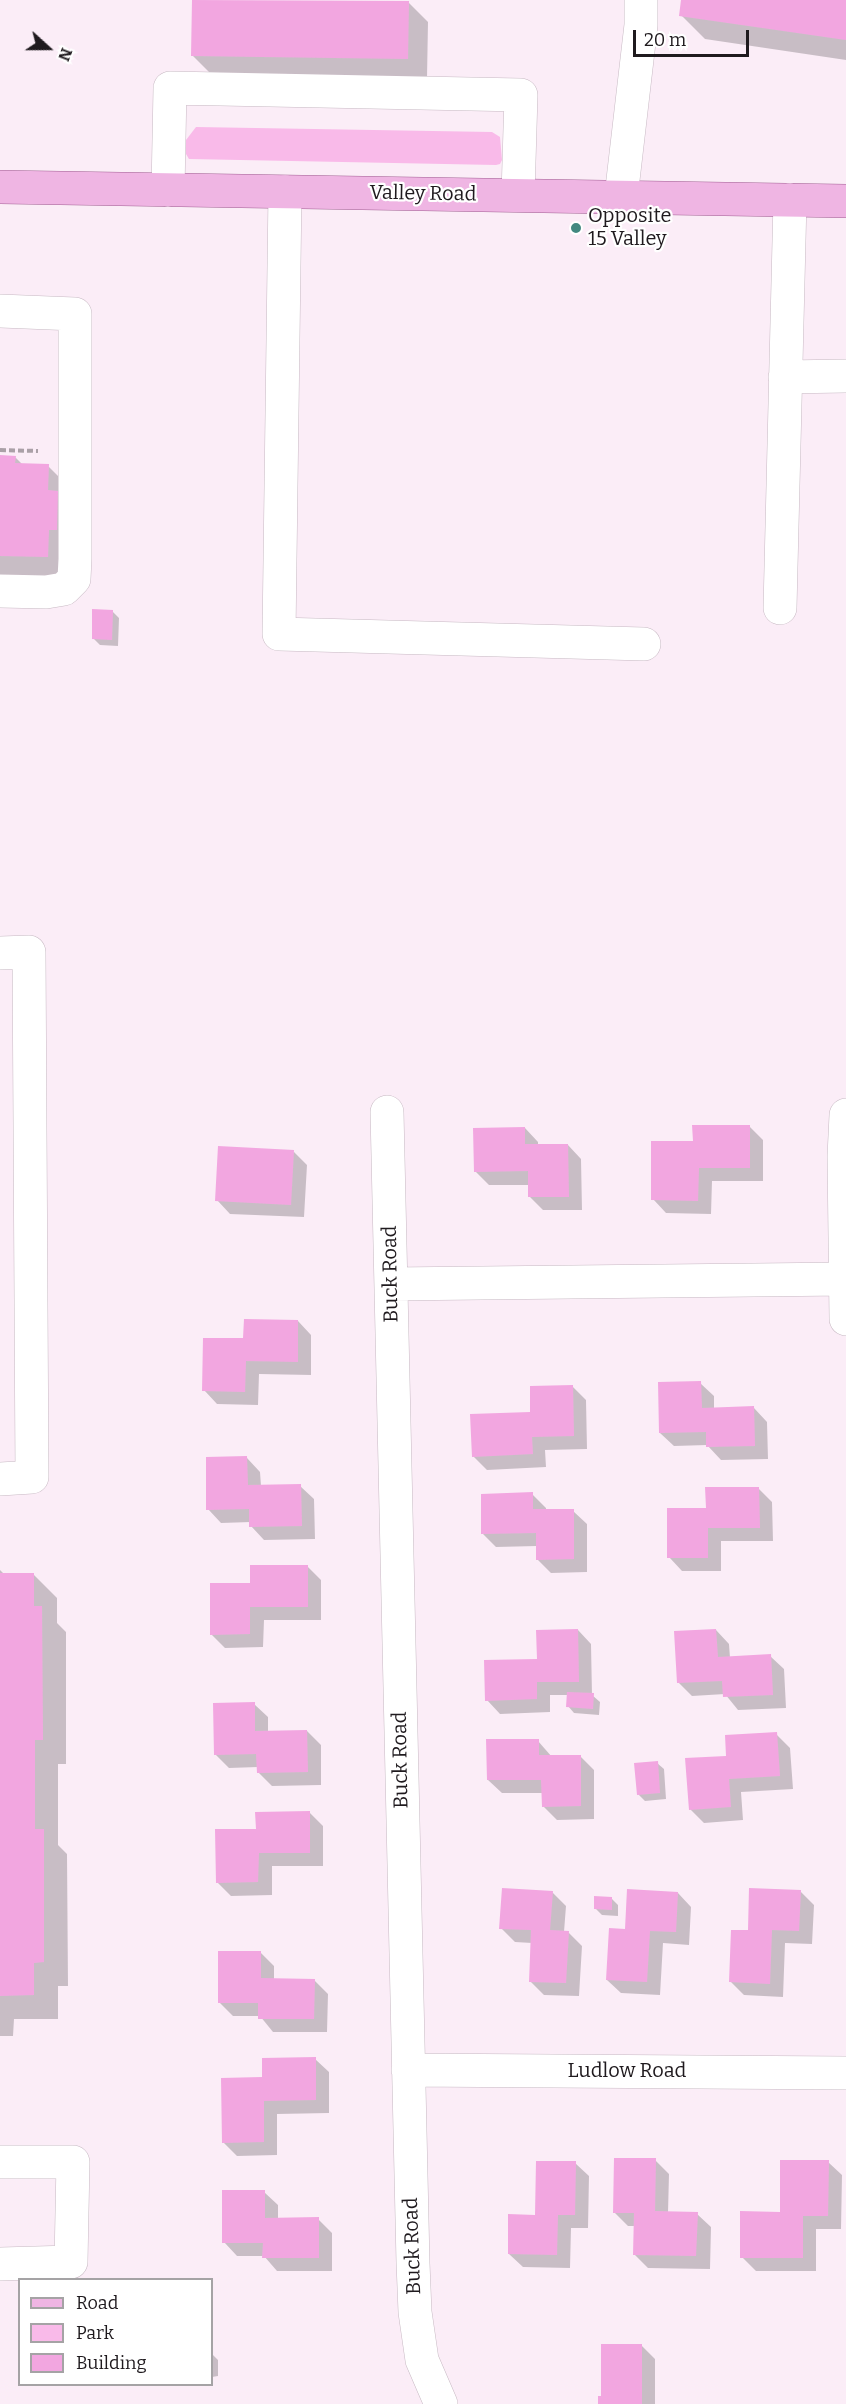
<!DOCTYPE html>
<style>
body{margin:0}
#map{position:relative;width:846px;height:2404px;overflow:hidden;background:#fbedf7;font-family:Bitter,serif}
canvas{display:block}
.legend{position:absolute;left:18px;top:2278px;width:195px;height:108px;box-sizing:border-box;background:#fff;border:2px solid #a5a3a5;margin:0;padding:8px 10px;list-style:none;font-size:18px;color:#1f1a1e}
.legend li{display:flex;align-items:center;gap:12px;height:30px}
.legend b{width:30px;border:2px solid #a5a3a5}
.north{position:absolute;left:18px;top:18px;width:60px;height:60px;-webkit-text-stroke:4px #fff;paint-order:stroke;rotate:111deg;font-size:16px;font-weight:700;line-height:24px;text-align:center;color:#1f1a1e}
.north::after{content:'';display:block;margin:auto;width:21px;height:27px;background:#1f1a1e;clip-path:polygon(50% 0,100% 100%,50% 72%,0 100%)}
.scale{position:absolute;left:633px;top:30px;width:116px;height:27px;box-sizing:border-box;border:3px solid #1f1a1e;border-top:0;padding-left:8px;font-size:18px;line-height:21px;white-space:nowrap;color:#1f1a1e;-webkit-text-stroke:4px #fff;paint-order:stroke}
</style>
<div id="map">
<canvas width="846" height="2404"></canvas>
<ul class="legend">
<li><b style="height:8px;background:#efb5e3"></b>Road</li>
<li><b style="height:16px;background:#f9bae9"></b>Park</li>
<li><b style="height:16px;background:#f2a6e0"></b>Building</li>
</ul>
<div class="north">N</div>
<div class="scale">20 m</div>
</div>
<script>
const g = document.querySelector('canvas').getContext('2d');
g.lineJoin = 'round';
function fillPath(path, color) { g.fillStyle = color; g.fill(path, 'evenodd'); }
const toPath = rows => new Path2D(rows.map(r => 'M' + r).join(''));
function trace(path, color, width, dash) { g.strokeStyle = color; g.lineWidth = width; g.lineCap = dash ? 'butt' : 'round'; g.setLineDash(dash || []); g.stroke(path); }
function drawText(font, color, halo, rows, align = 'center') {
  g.font = font + ' Bitter,serif'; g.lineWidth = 4.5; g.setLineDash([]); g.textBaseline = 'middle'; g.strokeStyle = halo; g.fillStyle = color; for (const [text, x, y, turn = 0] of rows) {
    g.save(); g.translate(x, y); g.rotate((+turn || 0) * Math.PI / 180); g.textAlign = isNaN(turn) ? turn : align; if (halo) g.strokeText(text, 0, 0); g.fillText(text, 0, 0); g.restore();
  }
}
const green = toPath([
 [196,127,492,132,500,137,502,160,500,164,496,165,189,159,186,154,186,140]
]);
const shadow = toPath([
 [683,0,846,0,846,60,705,39,681,15],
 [409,3,428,22,427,78,212,75,192,55],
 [0,457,15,457,23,465,48,466,72,490,71,580,0,579],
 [112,611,119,618,118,646,100,645,93,638],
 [749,1126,763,1140,763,1181,712,1181,711,1214,666,1213,653,1199,694,1143],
 [525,1128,538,1142,538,1145,568,1145,581,1159,582,1210,543,1210,530,1197,530,1185,489,1185,475,1171],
 [294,1152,307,1165,304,1217,230,1214,217,1200],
 [298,1321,311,1335,311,1375,259,1374,258,1405,217,1404,204,1390,245,1340],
 [700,1383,714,1396,714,1409,754,1408,767,1422,768,1459,721,1460,707,1445,674,1446,660,1433],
 [572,1386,586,1400,587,1449,545,1450,546,1467,487,1470,473,1456],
 [247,1458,260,1472,261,1486,300,1486,314,1499,315,1539,264,1540,251,1526,251,1522,221,1523,208,1509],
 [758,1488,772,1502,773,1541,721,1541,721,1571,682,1571,669,1557,707,1509],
 [532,1494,546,1508,546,1511,573,1511,587,1524,587,1572,551,1573,537,1559,537,1546,496,1547,483,1534],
 [307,1566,321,1580,321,1620,264,1620,263,1647,225,1648,211,1634,252,1584],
 [0,1570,4,1574,33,1574,57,1598,57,1623,66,1632,66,1764,58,1764,58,1845,67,1854,68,1986,58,1986,58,2019,14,2019,13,2036,0,2036],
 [578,1630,591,1644,592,1695,600,1702,599,1715,574,1713,568,1706,569,1695,550,1695,550,1712,500,1714,487,1700],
 [716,1630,729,1644,730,1658,770,1656,784,1669,786,1708,738,1710,725,1694,692,1696,678,1682],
 [254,1704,268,1717,268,1732,307,1731,321,1745,321,1785,272,1786,258,1772,258,1767,229,1768,215,1754],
 [776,1734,790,1748,793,1789,741,1792,743,1820,704,1823,690,1809,727,1757],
 [538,1741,552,1757,580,1756,594,1770,594,1819,557,1820,543,1806,543,1793,502,1793,488,1780],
 [657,1763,664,1769,666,1799,645,1801,638,1794],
 [309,1812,323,1826,323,1866,272,1866,272,1895,231,1896,217,1882,257,1830],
 [800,1891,814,1905,812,1944,785,1943,783,1997,744,1995,731,1982,749,1932],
 [552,1892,566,1906,564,1932,568,1932,582,1946,579,1996,544,1995,530,1981,532,1943,515,1942,501,1928],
 [678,1893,691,1907,689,1945,663,1943,660,1995,621,1993,607,1980,626,1931],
 [612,1899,618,1905,618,1916,602,1915,596,1909],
 [260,1952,274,1966,274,1980,314,1980,328,1994,327,2032,273,2032,260,2016,233,2016,220,2003],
 [315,2059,329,2072,329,2113,277,2114,277,2155,237,2156,223,2142,264,2079],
 [655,2160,669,2174,668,2213,697,2214,711,2227,710,2269,648,2268,634,2254,635,2226,628,2226,614,2212],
 [828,2162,842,2175,841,2229,816,2229,816,2271,756,2271,742,2257],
 [575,2163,589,2176,588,2228,571,2228,570,2268,523,2267,509,2254],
 [264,2192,278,2205,278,2219,318,2219,332,2233,332,2271,277,2271,264,2256,237,2256,224,2242],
 [641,2345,655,2359,655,2404,601,2404,603,2346],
 [212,2354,218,2360,218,2376,212,2377]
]);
const building = toPath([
 [192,0,409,1,408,59,191,56],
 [681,0,846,0,846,40,679,16],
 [0,455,16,456,15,463,49,464,48,490,58,491,57,530,49,530,48,557,0,556],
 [92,609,113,610,112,640,92,639],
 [692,1125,750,1125,750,1168,699,1168,698,1201,651,1200,651,1141,693,1141],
 [525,1127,525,1144,568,1144,569,1197,528,1197,528,1171,474,1172,473,1128],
 [218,1146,294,1150,291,1205,215,1201],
 [244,1319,298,1320,298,1362,246,1361,245,1392,202,1391,203,1338,243,1338],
 [701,1381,702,1408,754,1406,755,1446,706,1447,706,1432,659,1433,658,1382],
 [573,1385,574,1436,532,1437,533,1454,472,1457,470,1414,530,1412,530,1386],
 [247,1456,248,1485,301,1484,302,1526,249,1527,249,1509,206,1510,206,1457],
 [705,1487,759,1487,760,1528,708,1528,708,1558,667,1558,667,1508,706,1508],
 [533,1492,533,1509,574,1509,574,1559,536,1560,536,1533,481,1534,481,1494],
 [250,1565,308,1565,308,1607,250,1607,250,1634,210,1635,210,1583,250,1583],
 [0,1573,34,1573,34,1606,42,1606,43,1740,35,1740,35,1829,44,1829,44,1962,34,1963,34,1995,0,1996],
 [578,1629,579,1682,537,1682,537,1699,485,1701,484,1660,537,1659,536,1630],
 [716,1629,718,1657,771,1654,773,1695,723,1697,722,1681,677,1683,674,1631],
 [567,1692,594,1693,593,1709,566,1707],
 [255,1702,255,1731,307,1730,308,1772,257,1773,256,1754,214,1755,213,1703],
 [777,1732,780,1776,729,1779,731,1807,689,1810,685,1758,726,1756,725,1735],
 [486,1739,539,1739,539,1755,581,1755,581,1806,542,1807,541,1780,487,1780],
 [658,1761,660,1793,637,1795,634,1763],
 [310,1811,310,1853,259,1853,258,1882,216,1883,215,1829,256,1829,255,1812],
 [502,1888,553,1891,550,1930,569,1931,566,1983,529,1982,531,1930,499,1929],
 [749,1888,801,1890,799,1931,772,1930,770,1984,729,1982,731,1930,748,1930],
 [627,1889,678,1892,676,1932,650,1931,647,1982,606,1980,609,1928,625,1929],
 [594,1896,612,1897,612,1910,594,1909],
 [218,1951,261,1951,261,1978,315,1979,314,2019,258,2019,258,2003,218,2003],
 [316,2057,316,2100,264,2101,264,2142,222,2143,221,2078,262,2077,262,2058],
 [614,2158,656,2158,655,2211,698,2212,696,2256,633,2255,634,2213,613,2213],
 [780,2160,829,2160,828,2216,803,2216,803,2258,740,2258,740,2211,780,2212],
 [536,2161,576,2161,575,2215,558,2215,557,2255,508,2254,508,2214,535,2215],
 [222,2190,265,2190,265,2218,319,2217,319,2258,262,2258,263,2243,222,2243],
 [601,2344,642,2344,642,2404,598,2404,598,2396,601,2396]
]);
const path = toPath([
 [0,450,38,451]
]);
const minor = toPath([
 [168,190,170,88,521,95,518,195],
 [285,192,279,634,644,644],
 [621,197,641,25,641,0],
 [0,311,75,314,75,559,74,579,64,589,46,592,0,591],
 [785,377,846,376],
 [780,608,790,200],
 [0,953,29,952,32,1477,0,1479],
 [387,1112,413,2263,415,2312,422,2360,441,2404],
 [846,1115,844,1156,846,1319],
 [391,1284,845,1279],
 [408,2070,846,2073],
 [0,2162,73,2162,71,2262,0,2264]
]);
const major = toPath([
 [0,187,846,201]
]);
const markers = [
 [576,228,6,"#428880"]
];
const streetNames = [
 ["Valley Road",423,194,1],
 ["Buck Road",391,1274,-91],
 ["Buck Road",401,1760,-91],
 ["Ludlow Road",627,2071],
 ["Buck Road",413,2246,-92]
];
const poiNames = [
 ["Opposite",588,216],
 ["15 Valley",588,239]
];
fillPath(green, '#f9bae9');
fillPath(shadow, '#0003');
fillPath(building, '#f2a6e0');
trace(minor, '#c7b9c3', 34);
trace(major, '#a05f92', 34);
trace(path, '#aaa0a7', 4, [6, 3]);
trace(minor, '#fff', 33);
trace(major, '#efb5e3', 33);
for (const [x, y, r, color] of markers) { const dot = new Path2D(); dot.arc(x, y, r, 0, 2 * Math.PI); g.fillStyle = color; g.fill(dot); trace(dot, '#fff', 2); }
drawText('20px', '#1f1a1e', '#fff', streetNames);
drawText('20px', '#1f1a1e', '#fff', poiNames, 'left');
</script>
